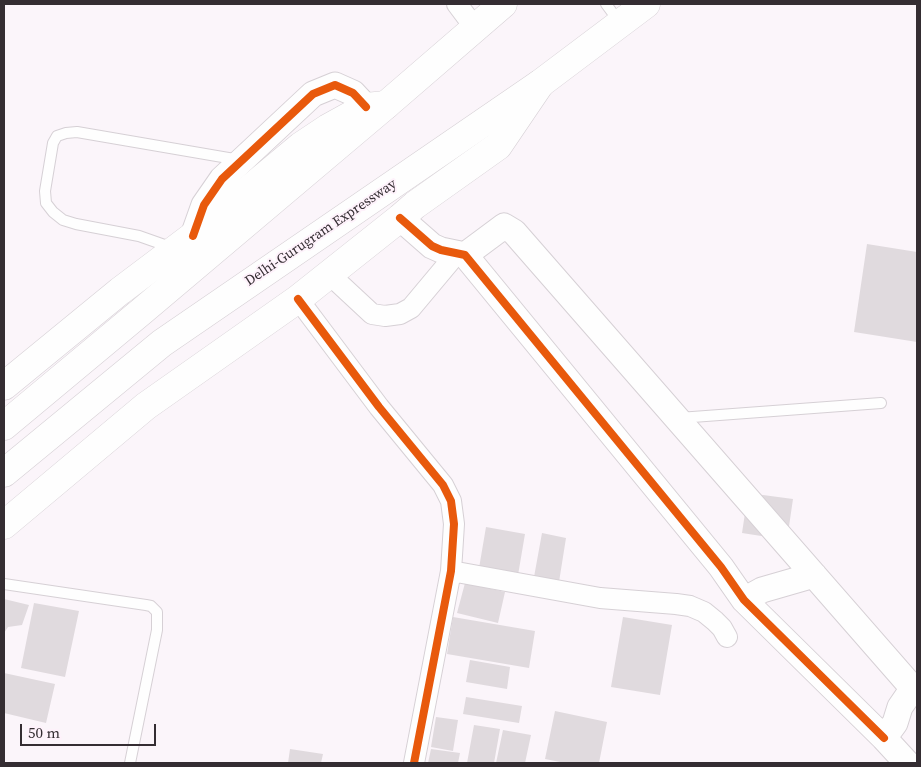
<!DOCTYPE html>
<style>
body{margin:0}
#map{position:relative;width:921px;height:767px;overflow:hidden;background:#fbf5fa;font-family:"Source Serif 4",serif}
canvas{display:block}
.frame{position:absolute;inset:0;border:5px solid #342d32;pointer-events:none}
.scale{position:absolute;left:20px;top:724px;width:136px;height:22px;box-sizing:border-box;border:2px solid #342d32;border-top:0;padding-left:6px;font-size:15px;line-height:18px;white-space:nowrap;color:#342d32;-webkit-text-stroke:4px #fef2fb;paint-order:stroke}
</style>
<div id="map">
<canvas width="921" height="767"></canvas>
<div class="frame"></div>
<div class="scale">50 m</div>
</div>
<script>
const g = document.querySelector('canvas').getContext('2d');
g.lineJoin = 'round';
function fillPath(path, color) { g.fillStyle = color; g.fill(path, 'evenodd'); }
const toPath = rows => new Path2D(rows.map(r => 'M' + r).join(''));
function trace(path, color, width, dash) { g.strokeStyle = color; g.lineWidth = width; g.lineCap = dash ? 'butt' : 'round'; g.setLineDash(dash || []); g.stroke(path); }
function drawText(font, color, halo, rows, align = 'center') {
  g.font = font + ' "Source Serif 4",serif'; g.lineWidth = 4; g.setLineDash([]); g.textBaseline = 'middle'; g.strokeStyle = halo; g.fillStyle = color; for (const [text, x, y, turn = 0] of rows) {
    g.save(); g.translate(x, y); g.rotate((+turn || 0) * Math.PI / 180); g.textAlign = isNaN(turn) ? turn : align; if (halo) g.strokeText(text, 0, 0); g.fillText(text, 0, 0); g.restore();
  }
}
const building = toPath([
 [867,244,917,252,917,342,854,332],
 [748,493,793,499,787,540,742,533],
 [486,527,525,534,517,581,478,574],
 [542,533,566,538,559,582,534,577],
 [465,583,505,592,498,623,457,613],
 [4,599,29,605,22,625,8,627,4,633],
 [34,603,79,611,65,677,21,668],
 [453,617,535,631,529,668,447,654],
 [623,617,672,625,660,695,611,687],
 [470,660,510,667,507,689,466,682],
 [4,673,55,684,46,723,4,713],
 [466,697,522,706,519,723,463,714],
 [555,711,607,722,599,763,565,763,545,759],
 [436,717,458,720,453,751,431,747],
 [474,725,500,729,494,763,467,763],
 [503,730,531,735,525,763,496,763],
 [290,749,323,754,321,763,288,763],
 [431,749,460,753,458,763,428,763]
]);
const service = toPath([
 [606,4,620,23],
 [173,248,139,236,76,224,63,220,53,212,46,203,45,191,53,143,57,136,66,133,77,132,240,160],
 [679,418,881,403],
 [4,584,146,605,151,606,157,612,157,630,130,763]
]);
const minor = toPath([
 [457,4,475,28],
 [329,274,372,314,385,316,400,314,411,308,457,253],
 [298,299,379,407,443,485,451,501,454,524,451,571,414,763],
 [451,571,600,598,676,604,690,606,704,612,715,621,722,628,727,637]
]);
const tertiary = toPath([
 [400,218,432,246,441,250,465,255,721,567,744,600,884,738],
 [193,236,204,205,222,179,313,94,335,85,353,93,366,107],
 [465,255,504,226,514,232,917,693],
 [744,600,762,590,814,575],
 [907,763,884,738,895,723,900,707,913,688]
]);
const secondary = toPath([
 [4,386,120,291,193,236,301,146,328,128,366,107,386,105],
 [4,525,146,406,298,299,400,218,415,205,498,146,540,84]
]);
const motorway = toPath([
 [4,426,142,311,386,105,503,4],
 [4,473,162,343,541,83,646,4]
]);
const cycleway = toPath([
 [400,218,432,246,441,250,465,255,721,567,744,600,884,738],
 [193,236,204,205,222,179,313,94,335,85,353,93,366,107],
 [298,299,379,407,443,485,451,501,454,524,451,571,414,763]
]);
const streetNames = [
 ["Delhi-Gurugram Expressway",321,233,-34]
];
fillPath(building, '#e0dade');
trace(service, '#d6d0d5', 12);
trace(minor, '#d6d0d5', 22);
trace(tertiary, '#d6d0d5', 27);
trace(secondary, '#d6d0d5', 29);
trace(motorway, '#d6d0d5', 29);
trace(service, '#fefefe', 10);
trace(minor, '#fefefe', 20);
trace(tertiary, '#fefefe', 25);
trace(secondary, '#fefefe', 28);
trace(motorway, '#fefefe', 28);
trace(cycleway, '#e8590c', 8);
drawText('14px', '#342d32', '#fef2fb', streetNames);
</script>
